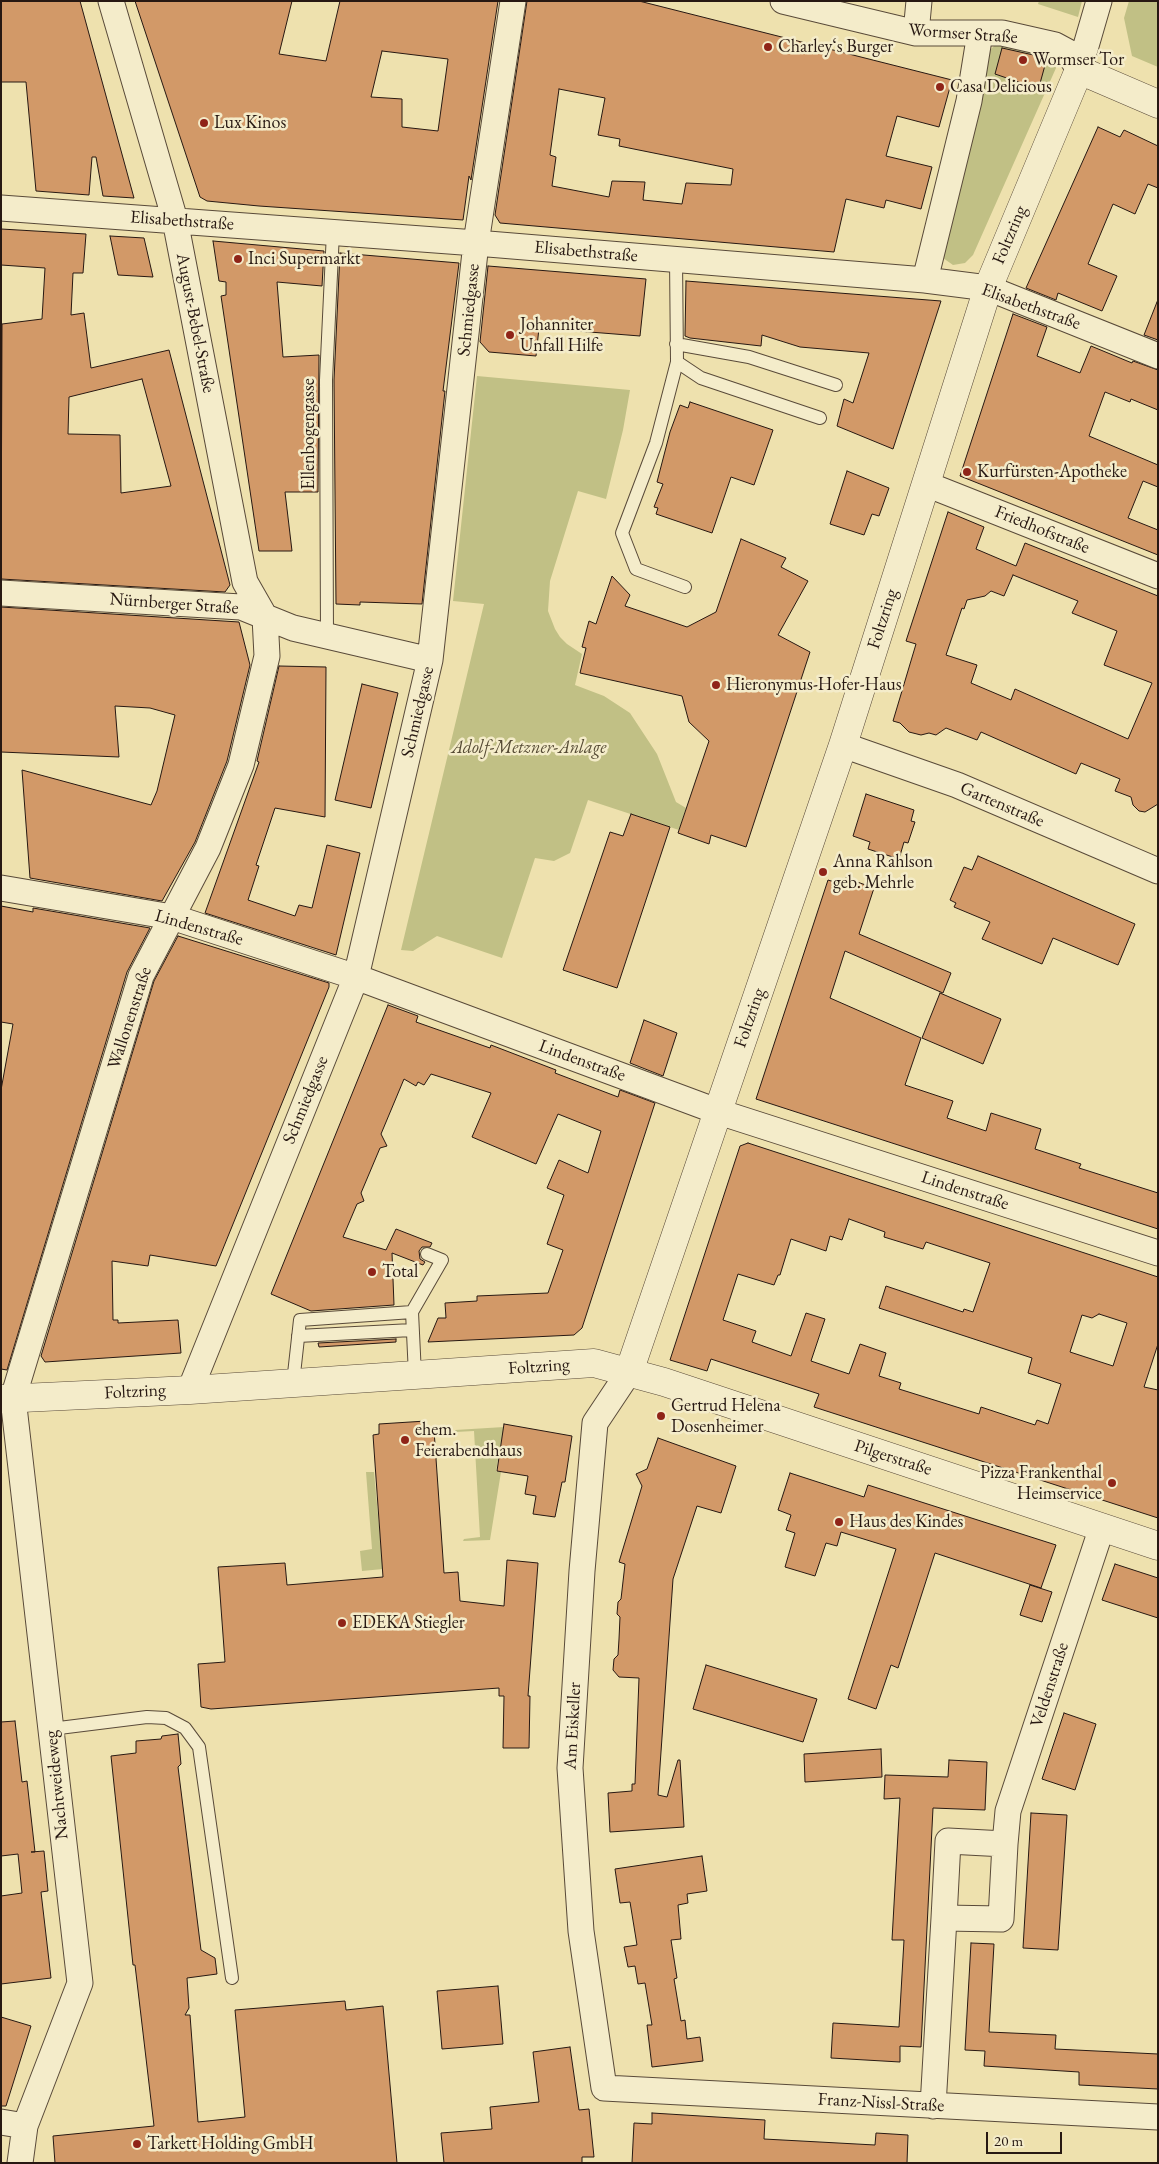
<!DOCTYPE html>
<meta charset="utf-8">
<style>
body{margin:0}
#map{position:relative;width:1159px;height:2164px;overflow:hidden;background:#eee1ae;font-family:"EB Garamond",serif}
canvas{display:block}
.frame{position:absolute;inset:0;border:2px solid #271812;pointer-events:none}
.scale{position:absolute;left:986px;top:2132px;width:76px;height:22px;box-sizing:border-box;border:2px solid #271812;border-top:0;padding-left:6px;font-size:15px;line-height:18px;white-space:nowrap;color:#271812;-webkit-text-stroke:4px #f4ecca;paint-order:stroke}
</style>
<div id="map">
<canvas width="1159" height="2164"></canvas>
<div class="frame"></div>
<div class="scale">20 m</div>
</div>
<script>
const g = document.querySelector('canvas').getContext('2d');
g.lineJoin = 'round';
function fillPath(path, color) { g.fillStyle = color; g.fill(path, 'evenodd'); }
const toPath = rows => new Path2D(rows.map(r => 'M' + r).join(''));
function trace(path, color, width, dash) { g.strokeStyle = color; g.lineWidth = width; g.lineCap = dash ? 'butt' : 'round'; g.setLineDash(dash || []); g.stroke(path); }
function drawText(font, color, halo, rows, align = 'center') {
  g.font = font + ' "EB Garamond",serif'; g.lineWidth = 5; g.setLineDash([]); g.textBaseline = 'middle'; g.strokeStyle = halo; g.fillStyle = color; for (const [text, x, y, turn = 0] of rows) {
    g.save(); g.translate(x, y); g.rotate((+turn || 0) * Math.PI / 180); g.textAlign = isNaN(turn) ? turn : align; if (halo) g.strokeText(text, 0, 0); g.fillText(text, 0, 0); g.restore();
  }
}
const green = toPath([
 [1039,1,1082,1,1078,17,1038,4],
 [1129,1,1158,1,1158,67,1132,56,1124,18],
 [998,42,1049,54,1054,59,1056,68,973,255,965,263,953,265,943,258,938,248,984,91,988,58,991,49],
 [477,376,630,390,623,430,606,499,578,491,550,581,548,611,555,629,560,637,567,644,582,654,575,685,604,696,630,713,657,754,676,802,686,808,679,830,588,800,570,853,554,861,535,858,502,958,437,936,413,951,401,950,484,604,453,601],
 [504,1427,496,1471,501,1472,490,1540,463,1541,464,1539,480,1537,474,1431,455,1432,455,1430],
 [366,1472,374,1472,383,1569,362,1571,360,1551,372,1549]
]);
const building = toPath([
 [1,1,80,1,134,198,103,196,96,157,92,157,89,195,36,191,26,82,1,82,1,1],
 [135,1,292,1,279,54,326,61,340,1,498,1,471,180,469,176,463,220,259,206,207,201,200,197,135,1],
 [382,51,448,59,438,131,402,127,402,99,371,97,382,51],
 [527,1,639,1,952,80,939,127,897,116,886,156,932,167,921,209,886,200,884,208,846,199,834,252,500,223,495,215,527,1],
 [559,89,605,98,598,135,620,139,619,146,733,169,731,185,686,183,682,204,643,200,645,182,612,181,609,197,552,186,556,157,550,155,559,89],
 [1002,48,1047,58,1039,87,1036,88,995,74,1002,48],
 [1098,127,1120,137,1124,130,1158,146,1158,188,1148,184,1135,214,1113,204,1088,264,1117,276,1102,311,1058,293,1056,300,1026,288,1098,127],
 [1,229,86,234,83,273,73,273,71,315,84,313,91,368,169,350,230,585,225,592,1,579,2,324,42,319,45,268,1,265,1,229],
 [142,379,171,486,121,493,120,435,68,434,69,397,142,379],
 [110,236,144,238,153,277,118,275,110,236],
 [213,241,324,251,322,286,277,282,283,357,319,355,318,492,285,492,292,551,259,551,221,296,226,295,226,282,219,281,213,241],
 [340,253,459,263,443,391,445,391,422,604,360,602,360,605,336,604,334,380,340,253],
 [488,266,646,279,640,336,539,328,536,356,489,352,480,342,488,266],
 [686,281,941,301,893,449,837,426,844,399,853,403,869,353,800,347,762,335,761,346,690,338,685,336,686,281],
 [1157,302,1158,302,1158,340,1144,335,1157,302],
 [1013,314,1047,327,1037,356,1080,373,1091,346,1132,363,1133,361,1158,370,1158,410,1131,399,1130,402,1105,392,1089,436,1158,465,1158,487,1143,481,1128,518,1158,530,1158,555,960,476,1013,314],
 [690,402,773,430,754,485,731,477,712,533,656,514,658,508,654,507,663,484,657,482,670,432,680,405,688,408,690,402],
 [847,471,889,488,879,516,872,514,864,535,830,524,847,471],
 [948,512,984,527,976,549,1016,566,1025,543,1158,596,1158,804,1145,812,1139,811,1133,805,1131,797,1115,791,1120,779,1081,763,1076,774,981,732,977,740,946,728,936,735,929,733,921,735,909,732,900,723,893,721,916,644,906,641,948,512],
 [1013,575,1078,601,1072,613,1117,631,1104,665,1152,683,1128,739,1015,689,1011,700,971,683,977,665,946,655,962,608,964,609,967,600,985,596,991,591,1004,596,1013,575],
 [741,539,786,558,781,567,808,581,778,635,810,652,746,847,711,835,709,844,678,833,709,741,689,722,682,696,580,673,586,648,582,647,589,621,596,624,612,576,630,595,625,606,687,627,716,612,741,539],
 [1,607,239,622,250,665,227,761,195,842,162,901,30,878,22,770,151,805,157,791,175,715,150,708,115,706,119,757,1,752,1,607],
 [279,666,326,667,325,817,275,808,256,865,259,866,248,900,295,916,299,905,312,908,327,845,360,853,336,955,205,913,259,762,257,761,279,666],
 [362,684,398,693,371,808,335,800,362,684],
 [866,794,914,810,911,821,915,822,908,843,904,842,899,859,868,849,870,842,853,836,866,794],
 [631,814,670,827,617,988,563,970,610,832,623,836,631,814],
 [978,856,1135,924,1118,965,1053,938,1042,964,982,939,990,922,954,907,956,903,950,900,964,867,972,870,978,856],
 [846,878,874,888,859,934,951,973,943,993,845,951,830,998,921,1038,905,1085,953,1101,947,1118,986,1131,991,1113,1041,1129,1035,1149,1081,1164,1079,1168,1158,1193,1158,1229,756,1099,828,880,844,885,846,878],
 [1,906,33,912,33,908,150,928,127,972,7,1370,1,1369,1,1090,13,1024,1,1022,1,906],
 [178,936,329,983,329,987,216,1266,150,1255,148,1266,112,1261,113,1320,118,1320,118,1323,178,1320,181,1353,45,1362,41,1356,154,981,178,936],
 [940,993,1001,1019,983,1064,922,1038,940,993],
 [388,1005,418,1016,416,1022,490,1048,491,1045,556,1070,555,1073,618,1097,620,1090,655,1103,582,1328,574,1335,428,1342,438,1318,446,1318,445,1303,477,1301,477,1296,548,1293,563,1250,547,1244,564,1195,547,1188,559,1160,588,1173,601,1131,558,1114,536,1164,472,1137,491,1093,431,1074,424,1085,418,1082,416,1086,404,1079,381,1134,387,1146,380,1148,361,1193,364,1201,357,1204,343,1237,386,1250,396,1229,432,1243,430,1247,422,1247,419,1251,420,1259,425,1262,423,1265,392,1253,394,1305,311,1311,271,1294,388,1005],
 [644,1020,677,1033,663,1076,630,1063,644,1020],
 [748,1143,1158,1277,1158,1344,1144,1387,1158,1390,1158,1518,814,1407,819,1394,711,1359,707,1371,670,1360,740,1146,748,1143],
 [849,1219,885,1232,884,1237,923,1249,926,1242,990,1263,973,1312,964,1309,963,1312,886,1286,879,1308,1032,1358,1028,1373,1061,1384,1048,1424,1037,1420,1035,1425,981,1407,979,1414,899,1389,901,1383,879,1376,886,1353,860,1344,849,1374,811,1361,825,1319,806,1313,791,1356,752,1342,756,1331,723,1320,738,1274,774,1285,778,1275,780,1275,791,1239,826,1251,830,1236,842,1240,849,1219],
 [1099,1314,1127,1323,1113,1366,1070,1352,1082,1315,1092,1318,1099,1314],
 [396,1339,396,1342,319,1347,318,1343,396,1339],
 [426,1421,427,1431,434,1430,444,1573,458,1572,460,1601,504,1606,507,1560,538,1563,528,1696,530,1696,529,1748,503,1748,504,1696,499,1696,499,1688,211,1709,201,1707,198,1664,225,1662,218,1567,285,1563,287,1585,383,1577,373,1435,379,1434,379,1424,426,1421],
 [504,1424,572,1436,565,1482,562,1482,555,1517,533,1514,536,1496,525,1494,528,1476,497,1471,504,1424],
 [658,1438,736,1466,721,1513,697,1506,673,1579,658,1795,667,1797,678,1760,680,1760,684,1827,610,1832,608,1793,632,1791,632,1784,635,1784,639,1678,619,1677,613,1670,614,1659,618,1655,619,1639,620,1617,617,1614,618,1602,621,1599,625,1564,619,1562,642,1486,636,1474,647,1469,658,1438],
 [790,1473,864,1497,868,1485,1056,1545,1041,1588,935,1553,898,1668,891,1665,876,1709,848,1699,896,1549,841,1532,837,1546,826,1543,815,1576,785,1567,795,1533,786,1530,791,1515,778,1510,790,1473],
 [1115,1564,1158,1578,1158,1618,1102,1600,1115,1564],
 [1030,1585,1052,1592,1042,1622,1020,1615,1030,1585],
 [706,1665,817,1699,803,1742,693,1709,706,1665],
 [1064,1713,1096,1724,1075,1790,1042,1779,1064,1713],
 [15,1721,22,1782,27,1781,35,1852,31,1852,44,1851,48,1891,41,1892,51,1978,1,1984,1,1896,22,1893,18,1854,1,1856,1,1722,15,1721],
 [178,1734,181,1764,178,1767,201,1950,215,1958,217,1974,187,1978,189,2008,185,2015,190,2015,198,2122,245,2117,235,2010,345,2001,346,2010,383,2006,397,2163,55,2163,53,2136,154,2126,135,1965,133,1965,111,1756,136,1753,136,1741,161,1739,162,1736,178,1734],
 [881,1749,882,1777,805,1782,804,1754,881,1749],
 [949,1760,987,1762,985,1810,933,1808,921,2047,900,2046,900,2062,831,2058,833,2023,899,2027,904,1940,892,1940,900,1798,884,1799,885,1775,948,1777,949,1760],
 [1031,1813,1067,1815,1058,1950,1023,1948,1031,1813],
 [702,1856,707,1891,687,1894,688,1903,678,1905,681,1939,671,1940,677,1978,674,1979,681,2021,685,2020,687,2039,700,2037,703,2061,652,2067,647,2025,652,2025,645,1983,638,1984,635,1966,628,1967,624,1947,637,1945,630,1902,620,1903,615,1869,702,1856],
 [971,1943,994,1944,989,2032,1056,2035,1055,2049,1158,2054,1158,2089,1079,2085,1079,2072,984,2066,985,2051,965,2050,971,1943],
 [498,1986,503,2044,442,2049,437,1991,498,1986],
 [1,2017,31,2026,6,2106,1,2106,1,2017],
 [570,2047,579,2110,589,2109,594,2157,582,2157,582,2163,444,2163,441,2133,492,2129,490,2107,539,2102,533,2052,570,2047],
 [652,2113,765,2120,764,2139,875,2145,876,2133,908,2135,907,2163,632,2163,634,2123,652,2124,652,2113]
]);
const service = toPath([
 [676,259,677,362,656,443,622,533,636,569,685,587],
 [676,344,749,357,836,385],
 [677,362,701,378,820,418],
 [327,636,326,380,333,232],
 [298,1336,412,1330],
 [415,1375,412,1312,442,1260,427,1254],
 [293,1383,300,1320,412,1312],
 [51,1729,147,1717,166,1718,185,1728,199,1747,232,1978]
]);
const minor = toPath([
 [783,1,916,33,1002,33,1055,45,1068,52,1079,70],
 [916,33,919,1],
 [1079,70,1099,1],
 [1,208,476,243,925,280,988,288,1158,356],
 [925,280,969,101,980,33],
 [926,484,1158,576],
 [1,593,241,607,293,628,430,660],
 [843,745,957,785,1158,871],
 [1,888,172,917,356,977,719,1112,1158,1253],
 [629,1372,595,1423,582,1571,570,1768,581,1931,604,2088,1158,2117],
 [190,1390,356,977,430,660,476,243,513,1],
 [944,1918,948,1841,1005,1844,1008,1811,1102,1527],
 [933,2106,944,1918,1001,1919,1005,1844],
 [1,2122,25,2126],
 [20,2163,25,2126,80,1983,13,1398,141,976,208,848,241,765,267,656,265,617,245,582,175,220,111,1]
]);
const tertiary = toPath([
 [629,1372,843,745,988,288,1079,70,1158,104],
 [1,1399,190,1390,594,1363,664,1382,1158,1546]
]);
const markers = [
 [768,47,5,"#8f2418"],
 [1023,60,5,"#8f2418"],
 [940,87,5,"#8f2418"],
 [204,123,5,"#8f2418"],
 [238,259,5,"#8f2418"],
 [510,335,5,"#8f2418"],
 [967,472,5,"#8f2418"],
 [716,685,5,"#8f2418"],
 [823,872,5,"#8f2418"],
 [372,1272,5,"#8f2418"],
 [661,1416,5,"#8f2418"],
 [405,1440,5,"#8f2418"],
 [1112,1483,5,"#8f2418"],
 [839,1522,5,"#8f2418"],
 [342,1623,5,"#8f2418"],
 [137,2144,5,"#8f2418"]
];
const streetNames = [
 ["Wormser Straße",963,34,4],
 ["Elisabethstraße",182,221,4],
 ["Foltzring",1010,235,-67],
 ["Elisabethstraße",586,252,5],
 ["Elisabethstraße",1031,307,20],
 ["Schmiedgasse",469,310,-84],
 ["August-Bebel-Straße",195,323,79],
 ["Ellenbogengasse",309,434,-90],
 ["Friedhofstraße",1042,530,22],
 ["Nürnberger Straße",174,604,4],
 ["Foltzring",883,619,-72],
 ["Schmiedgasse",418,712,-77],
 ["Gartenstraße",1002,805,23],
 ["Lindenstraße",199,928,16],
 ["Wallonenstraße",130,1018,-72],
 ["Foltzring",750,1018,-71],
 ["Lindenstraße",582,1061,20],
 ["Schmiedgasse",306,1100,-68],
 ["Lindenstraße",965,1191,18],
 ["Foltzring",539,1367,-4],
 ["Foltzring",135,1392,-3],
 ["Pilgerstraße",893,1458,18],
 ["Veldenstraße",1050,1685,-72],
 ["Am Eiskeller",573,1726,-87],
 ["Nachtweideweg",57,1785,-96],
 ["Franz-Nissl-Straße",881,2103,3]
];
const poiNames = [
 ["Charley‘s Burger",778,47],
 ["Wormser Tor",1033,60],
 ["Casa Delicious",950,87],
 ["Lux Kinos",214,123],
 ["Inci Supermarkt",248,259],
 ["Johanniter",520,325],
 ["Unfall Hilfe",520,346],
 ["Kurfürsten-Apotheke",977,472],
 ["Hieronymus-Hofer-Haus",726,685],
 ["Anna Rahlson",833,862],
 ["geb. Mehrle",833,883],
 ["Total",382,1272],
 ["Gertrud Helena",671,1406],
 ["Dosenheimer",671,1427],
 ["ehem.",415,1430],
 ["Feierabendhaus",415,1451],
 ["Pizza Frankenthal",1102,1473,"right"],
 ["Heimservice",1102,1494,"right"],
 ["Haus des Kindes",849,1522],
 ["EDEKA Stiegler",352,1623],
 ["Tarkett Holding GmbH",147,2144]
];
const parkNames = [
 ["Adolf-Metzner-Anlage",529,748]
];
fillPath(green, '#c1c085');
fillPath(building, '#d29968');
trace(building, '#271812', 1);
trace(service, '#594a39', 14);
trace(minor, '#594a39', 27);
trace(tertiary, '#594a39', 29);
trace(service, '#f4ecca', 12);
trace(minor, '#f4ecca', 25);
trace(tertiary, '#f4ecca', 28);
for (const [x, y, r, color] of markers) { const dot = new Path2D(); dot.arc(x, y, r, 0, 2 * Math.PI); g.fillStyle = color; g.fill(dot); trace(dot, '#f4ecca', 2); }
drawText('18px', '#271812', '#f4ecca', streetNames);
drawText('18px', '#271812', '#f4ecca', poiNames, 'left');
drawText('italic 18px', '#554a34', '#f4ecca', parkNames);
</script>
